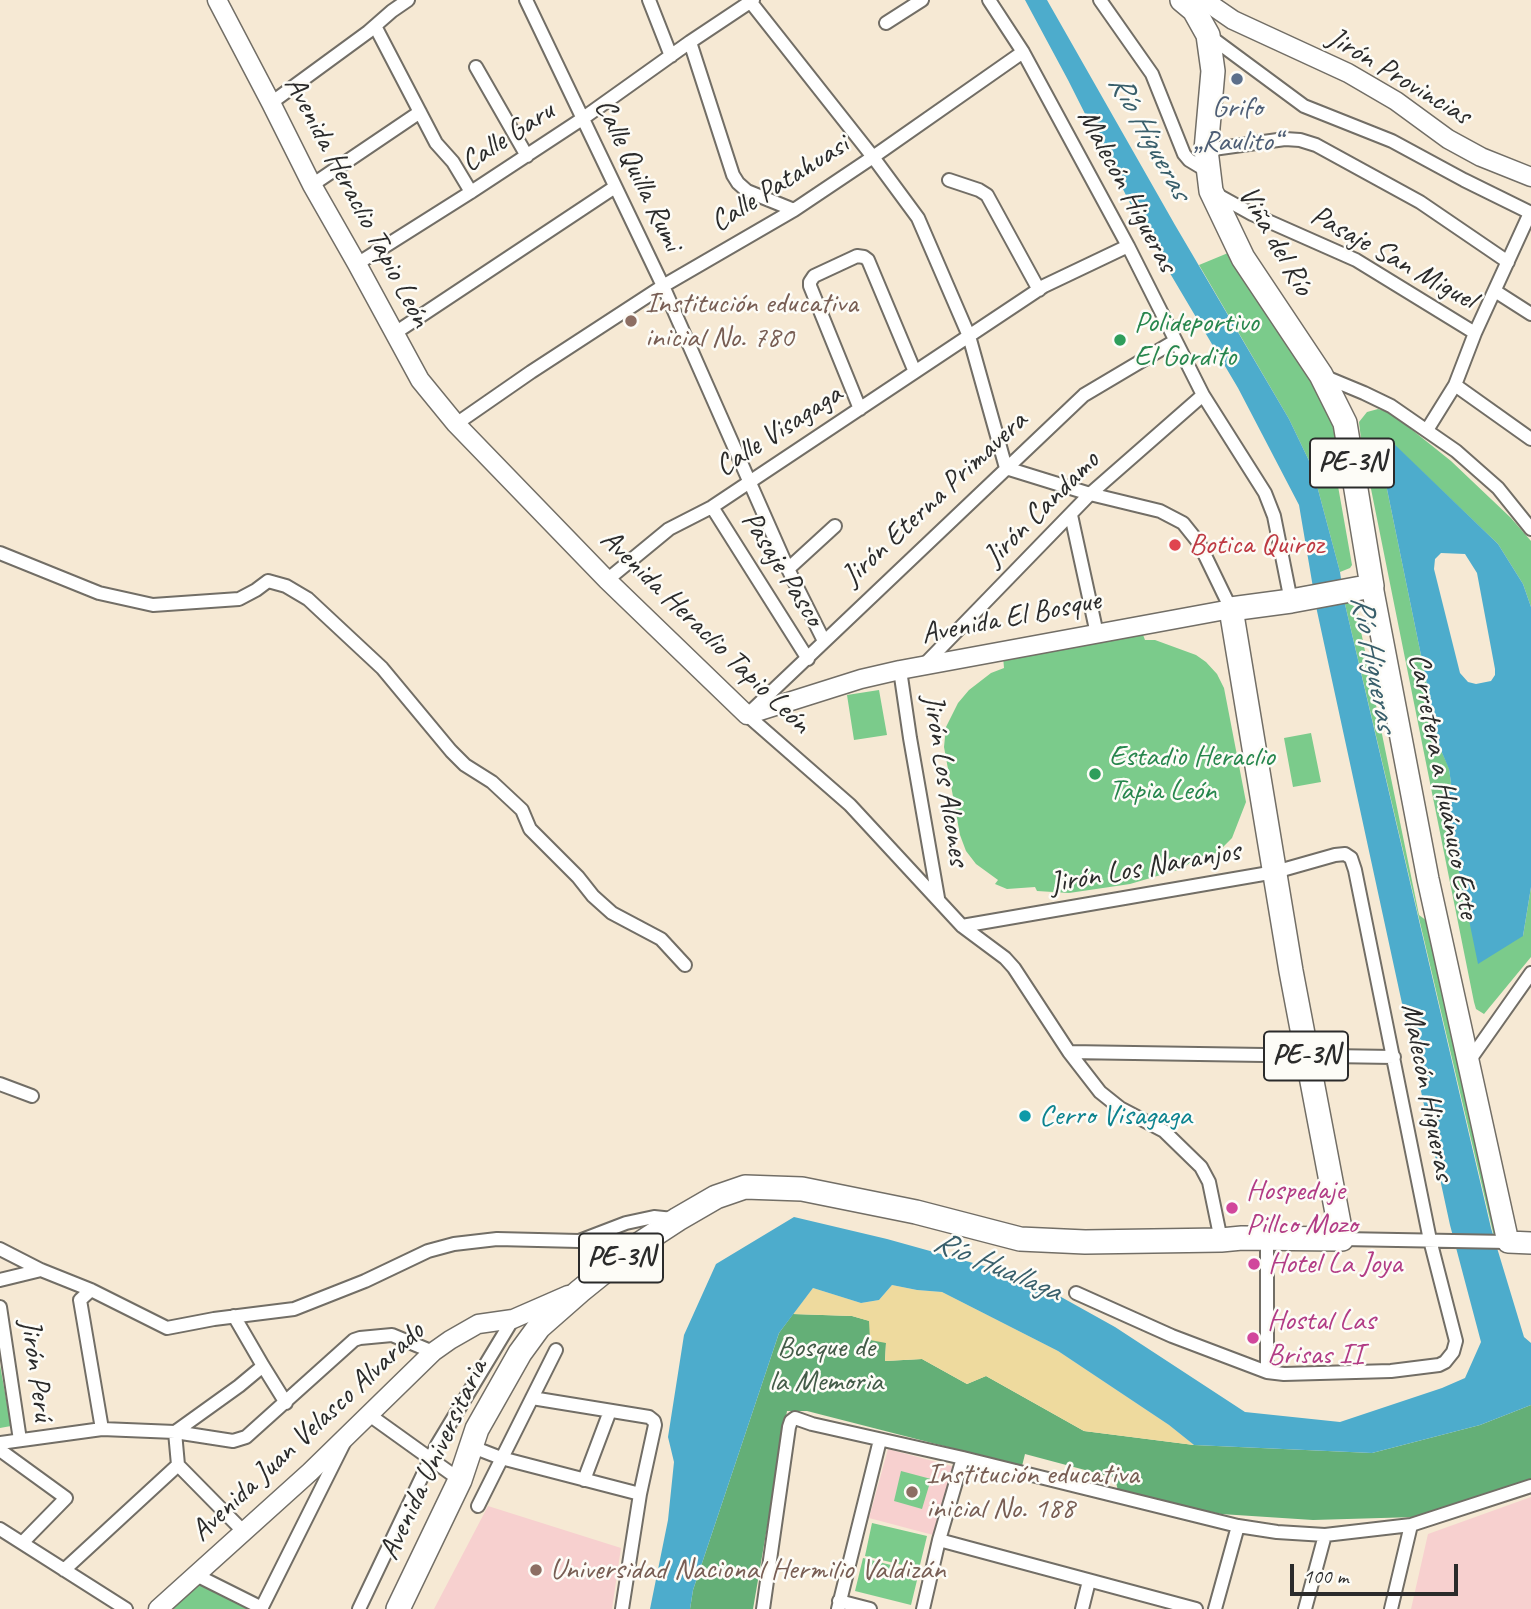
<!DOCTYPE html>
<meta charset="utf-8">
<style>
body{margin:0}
#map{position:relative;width:1531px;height:1609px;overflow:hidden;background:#f6e9d4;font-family:Caveat,sans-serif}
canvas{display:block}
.scale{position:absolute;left:1290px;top:1564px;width:168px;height:32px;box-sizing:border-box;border:4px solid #2b2b2b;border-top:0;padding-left:9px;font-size:21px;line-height:24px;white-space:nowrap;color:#2b2b2b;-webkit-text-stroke:5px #fdfcf7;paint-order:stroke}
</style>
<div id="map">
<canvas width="1531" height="1609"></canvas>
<div class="scale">100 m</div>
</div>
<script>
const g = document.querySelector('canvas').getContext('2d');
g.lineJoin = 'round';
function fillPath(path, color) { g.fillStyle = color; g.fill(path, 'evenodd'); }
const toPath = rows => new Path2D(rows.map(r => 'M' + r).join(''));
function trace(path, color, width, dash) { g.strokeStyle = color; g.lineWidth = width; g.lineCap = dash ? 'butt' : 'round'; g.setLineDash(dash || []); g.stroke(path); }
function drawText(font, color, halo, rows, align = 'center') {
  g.font = font + ' Caveat,sans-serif'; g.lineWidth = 5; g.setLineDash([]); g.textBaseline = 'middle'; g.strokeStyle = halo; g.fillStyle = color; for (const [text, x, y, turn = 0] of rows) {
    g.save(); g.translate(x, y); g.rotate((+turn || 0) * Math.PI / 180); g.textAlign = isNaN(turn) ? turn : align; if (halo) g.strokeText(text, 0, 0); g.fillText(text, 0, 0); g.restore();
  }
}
const built = toPath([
 [888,1449,955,1467,937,1536,869,1518],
 [1531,1497,1531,1609,1411,1609,1428,1534],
 [488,1506,621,1548,612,1609,434,1609]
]);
const green = toPath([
 [1228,253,1328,408,1339,452,1333,458,1352,565,1350,568,1340,572,1312,467,1289,419,1199,265],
 [1378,409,1391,413,1451,461,1511,518,1531,541,1531,607,1523,584,1498,544,1389,440,1380,455,1440,748,1449,768,1451,783,1445,803,1523,936,1531,887,1531,957,1484,1014,1476,1009,1474,1002,1361,439,1359,422,1367,412],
 [1344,600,1356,607,1419,915,1427,921,1500,1237,1495,1241],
 [1142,632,1145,640,1155,640,1196,655,1206,662,1217,674,1224,688,1246,802,1232,838,1217,853,1199,857,1181,869,1130,884,1069,893,1037,891,1035,887,1007,889,995,884,998,880,976,864,966,851,960,835,944,747,946,727,958,703,969,690,991,673,1004,668,1003,656],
 [879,690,887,735,854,740,847,695],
 [1311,733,1321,782,1293,787,1284,738],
 [0,1365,11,1426,0,1428],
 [901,1471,931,1479,922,1509,894,1501],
 [872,1523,927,1536,919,1569,865,1556],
 [863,1558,919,1572,911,1605,855,1591],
 [196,1579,257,1609,159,1609]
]);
const forest = toPath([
 [793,1314,852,1316,870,1321,886,1343,885,1361,922,1359,967,1384,986,1376,1084,1431,1194,1445,1372,1453,1480,1425,1531,1405,1531,1479,1415,1517,1313,1520,1221,1514,1118,1491,1115,1478,1025,1454,1022,1466,807,1411,787,1411,753,1609,690,1609,693,1590,779,1333]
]);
const sand = toPath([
 [892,1285,917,1290,942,1292,1058,1351,1169,1425,1194,1445,1084,1431,986,1376,967,1384,922,1359,885,1361,886,1343,870,1340,869,1321,852,1316,793,1314,813,1288,861,1303,879,1300]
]);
const water = toPath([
 [1025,0,1047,0,1175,225,1289,419,1312,467,1340,572,1344,600,1491,1228,1524,1337,1531,1343,1531,1405,1480,1425,1372,1453,1194,1445,1169,1425,1058,1351,942,1292,917,1290,892,1285,879,1300,861,1303,813,1288,779,1333,693,1590,690,1609,650,1609,668,1520,674,1462,668,1437,684,1335,716,1264,794,1217,887,1239,1027,1278,1115,1327,1245,1412,1340,1422,1442,1388,1465,1378,1481,1342,1450,1225,1317,611,1299,505,1238,388,1139,221,1068,80],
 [1389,439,1498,544,1523,584,1531,607,1531,887,1523,936,1478,964,1445,803,1451,783,1449,769,1440,748,1380,455],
 [1441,553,1465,554,1477,573,1495,669,1495,675,1491,681,1476,684,1468,682,1460,673,1434,569,1435,559]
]);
const street = toPath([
 [526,0,663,286,788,569,824,641],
 [649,0,671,56],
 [749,0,873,157,918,218,969,336,1006,468,1090,494,1160,511,1183,523,1199,543,1231,609],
 [989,0,1023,52,1128,246,1203,395,1265,493,1274,516,1291,601],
 [1100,0,1152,74,1184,154,1189,160,1209,172],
 [886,23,922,0],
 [375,26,436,143,453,162,471,192],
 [1208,35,1304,106,1392,141,1464,180,1531,213],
 [690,42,733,175,738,183,747,191,794,210],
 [476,67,527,156],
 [271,103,368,32,392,11,408,0],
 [1206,150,1285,139,1300,140,1316,145,1420,202,1508,262],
 [949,180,979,190,987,195,1039,290],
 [312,185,420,112],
 [1214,193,1252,214,1356,260,1475,333],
 [357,264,471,192,582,119,690,42,753,0],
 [1495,291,1531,314],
 [395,333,615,187],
 [1175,341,1084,395,747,715,850,805,962,926,1005,958,1014,968,1069,1052,1100,1092,1120,1108,1164,1131,1201,1167,1209,1182,1221,1240],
 [1323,376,1364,393,1391,406,1456,451,1498,488,1531,529],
 [1455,385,1531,439],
 [860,409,810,286,810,282,814,276,857,256,864,257,868,260,915,372],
 [456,424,531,372,663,286,794,210,873,157,1023,52],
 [1427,430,1455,385,1475,333,1530,213],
 [712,507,808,659],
 [1071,515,1097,634],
 [0,553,99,593,153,605,239,599,256,590,268,581,286,586,308,599,382,668,451,751,465,765,492,782,522,810,530,829,578,877,593,896,612,913,661,939,685,965],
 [788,569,835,526],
 [607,580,669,529,712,507,1044,286,1128,246],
 [924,665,1090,494,1203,395],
 [900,670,910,738,938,898],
 [962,926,1275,872,1335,855,1345,854,1351,858,1355,870,1430,1240,1456,1341,1453,1352,1445,1362,1439,1365,1391,1371,1284,1374,1267,1372,1172,1336,1076,1293],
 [1069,1052,1394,1057],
 [1469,1061,1531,973],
 [0,1084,32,1096],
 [1342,1239,1508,1242],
 [0,1249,41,1270,91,1290,167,1328,214,1319,294,1309,365,1281,428,1251,454,1244,497,1239,579,1241,626,1223,654,1217,673,1219],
 [0,1280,41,1270],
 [91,1290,80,1300,102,1429],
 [0,1307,20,1440],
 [234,1316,263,1366,286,1403],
 [1267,1372,1267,1238],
 [532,1398,649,1417,654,1421,655,1425,640,1494,622,1609],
 [368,1414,460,1480],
 [0,1443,102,1429,175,1432,233,1441,246,1437,354,1340,360,1338,392,1335,433,1352],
 [470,1446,501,1458,640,1494],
 [0,1450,66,1498,22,1543],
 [584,1480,610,1411],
 [478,1506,556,1350],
 [0,1529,126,1609],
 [243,1531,178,1465,175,1432,239,1386,263,1366],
 [939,1540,1196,1609],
 [64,1570,178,1465],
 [194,1574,262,1608],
 [839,1601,870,1609],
 [261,1609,344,1443],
 [359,1609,437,1445,513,1319],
 [763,1609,789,1427,791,1421,795,1418,812,1424,963,1458,1238,1526,1277,1532,1325,1535,1411,1525,1531,1486],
 [838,1609,880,1440],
 [923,1609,939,1540,963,1458],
 [1082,1609,1089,1581],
 [1215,1609,1238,1526],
 [1305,1609,1325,1535],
 [1391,1609,1411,1525]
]);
const secondary = toPath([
 [217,0,271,103,312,185,357,264,420,380,456,424,607,580,747,715,861,679,900,670,1231,609],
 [1204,0,1233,20,1348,73,1396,101,1448,139,1481,157,1531,177],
 [158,1609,310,1472,433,1352,450,1340,478,1324,513,1319,568,1295]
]);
const primary = toPath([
 [1372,586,1428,879,1508,1242,1531,1243]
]);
const highway = toPath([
 [398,1609,460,1480,477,1429,520,1353,539,1327,580,1291,632,1249,678,1219,716,1197,745,1187,802,1189,916,1212,1020,1239,1085,1242,1221,1240,1242,1238,1342,1239,1291,971,1231,609,1291,601,1372,586,1345,423,1321,375,1243,258,1211,191,1206,150,1213,71,1208,35,1194,10,1182,0]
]);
const markers = [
 [1237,79,7,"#5c6f8a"],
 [631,321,7,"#8d6e63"],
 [1120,340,7,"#2e9e5b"],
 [1175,545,7,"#e0444e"],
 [1095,774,7,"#2e9e5b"],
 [1025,1116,7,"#0f9aa8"],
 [1232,1208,7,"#d1479c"],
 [1254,1264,7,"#d1479c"],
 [1253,1338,7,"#d1479c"],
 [912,1492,7,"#8d6e63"],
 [536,1570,7,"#8d6e63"]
];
const shields = [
 [1352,463,84],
 [1306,1056,84],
 [621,1258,84]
];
const shieldNames = [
 ["PE-3N",1352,463],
 ["PE-3N",1306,1056],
 ["PE-3N",621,1258]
];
const streetNames = [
 ["Jirón Provincias",1399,77,31],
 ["Calle Garu",508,137,-33],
 ["Calle Quilla Rumi",638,175,64],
 ["Calle Patahuasi",780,184,-32],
 ["Malecón Higueras",1127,191,62],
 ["Avenida Heraclio Tapio León",357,202,62],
 ["Viña del Río",1275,241,60],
 ["Pasaje San Miguel",1393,258,29],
 ["Calle Visagaga",779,431,-33],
 ["Jirón Eterna Primavera",935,499,-43],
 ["Jirón Candamo",1042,509,-45],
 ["Pasaje Pasco",782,569,58],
 ["Avenida El Bosque",1011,618,-11],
 ["Avenida Heraclio Tapio León",705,632,44],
 ["Jirón Los Alcones",945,780,81],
 ["Carretera a Huánuco Este",1443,786,79],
 ["Jirón Los Naranjos",1145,868,-10],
 ["Malecón Higueras",1427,1092,79],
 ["Jirón Perú",36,1370,82],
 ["Avenida Juan Velasco Alvarado",308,1432,-43],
 ["Avenida Universitaria",434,1460,-65]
];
const serviceNames = [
 ["Grifo",1237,108],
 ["„Raulito“",1237,142]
];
const educationNames = [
 ["Institución educativa",645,304],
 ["inicial No. 780",645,338],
 ["Institución educativa",926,1475],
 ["inicial No. 188",926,1509],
 ["Universidad Nacional Hermilio Valdizán",550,1570]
];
const leisureNames = [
 ["Polideportivo",1134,323],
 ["El Gordito",1134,357],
 ["Estadio Heraclio",1109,757],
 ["Tapia León",1109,791]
];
const healthNames = [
 ["Botica Quiroz",1189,545]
];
const cultureNames = [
 ["Cerro Visagaga",1039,1116]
];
const hotelNames = [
 ["Hospedaje",1246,1191],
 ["Pillco Mozo",1246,1225],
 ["Hotel La Joya",1268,1264],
 ["Hostal Las",1267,1321],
 ["Brisas II",1267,1355]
];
const parkNames = [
 ["Bosque de",826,1348],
 ["la Memoria",826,1382]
];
const waterNames = [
 ["Río Higueras",1149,137,61],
 ["Río Higueras",1373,663,79],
 ["Río Huallaga",997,1267,23]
];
fillPath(built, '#f7d0cf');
fillPath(green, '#7bcb8b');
fillPath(forest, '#64af77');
fillPath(sand, '#eeda9e');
fillPath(water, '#4daccc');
trace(street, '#726e66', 16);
trace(secondary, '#726e66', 21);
trace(primary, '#726e66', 24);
trace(highway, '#726e66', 26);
trace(street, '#fff', 12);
trace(secondary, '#fff', 18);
trace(primary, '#fff', 21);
trace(highway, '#fff', 23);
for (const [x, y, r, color] of markers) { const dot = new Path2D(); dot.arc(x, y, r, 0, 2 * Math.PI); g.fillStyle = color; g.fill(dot); trace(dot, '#fdfcf7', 2.5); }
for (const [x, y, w] of shields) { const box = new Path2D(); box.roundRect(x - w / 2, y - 24.5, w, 49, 5); g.fillStyle = '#fdfcf7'; g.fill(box); trace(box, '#2b2b2b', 2); }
drawText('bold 28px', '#2b2b2b', null, shieldNames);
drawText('30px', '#2b2b2b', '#fdfcf7', streetNames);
drawText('30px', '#4e5e75', '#fdfcf7', serviceNames);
drawText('30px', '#785e54', '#fdfcf7', educationNames, 'left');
drawText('30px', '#27864d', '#fdfcf7', leisureNames, 'left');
drawText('30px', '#be3a42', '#fdfcf7', healthNames, 'left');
drawText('30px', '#0d838f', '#fdfcf7', cultureNames, 'left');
drawText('30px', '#b23c85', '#fdfcf7', hotelNames, 'left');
drawText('30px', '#435b48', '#fdfcf7', parkNames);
drawText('italic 32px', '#395f6b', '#fdfcf7', waterNames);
</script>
